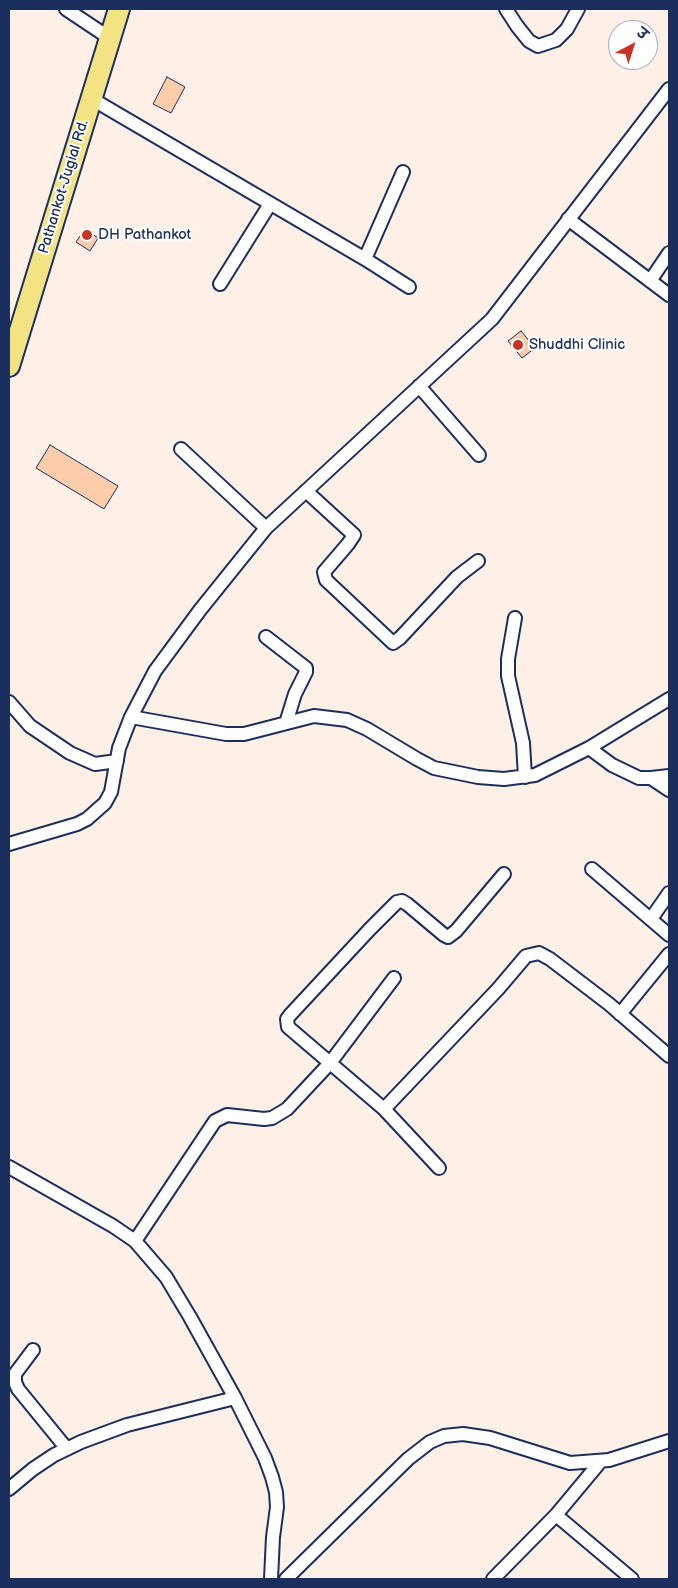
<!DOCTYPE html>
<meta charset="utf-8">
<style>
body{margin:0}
#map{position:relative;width:678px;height:1588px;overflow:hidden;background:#fef0e6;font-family:"Balsamiq Sans","Playpen Sans Deva",sans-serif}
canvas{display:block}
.frame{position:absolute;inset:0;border:10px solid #1b2f5e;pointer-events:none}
.north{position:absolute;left:608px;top:20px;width:50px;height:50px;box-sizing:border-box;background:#fff;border:1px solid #a4acbf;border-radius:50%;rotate:40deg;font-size:14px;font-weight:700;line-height:20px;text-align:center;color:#1b2f5e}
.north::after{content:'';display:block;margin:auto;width:18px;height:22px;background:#c8321e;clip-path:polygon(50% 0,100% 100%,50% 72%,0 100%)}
</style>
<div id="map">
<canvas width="678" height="1588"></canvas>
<div class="frame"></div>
<div class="north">उ</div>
</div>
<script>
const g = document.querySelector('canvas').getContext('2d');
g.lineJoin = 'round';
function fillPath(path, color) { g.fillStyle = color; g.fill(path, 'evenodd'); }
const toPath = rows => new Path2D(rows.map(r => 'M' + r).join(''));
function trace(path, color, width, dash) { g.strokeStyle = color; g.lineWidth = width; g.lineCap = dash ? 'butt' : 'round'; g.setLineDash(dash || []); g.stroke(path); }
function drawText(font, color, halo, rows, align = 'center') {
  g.font = font + ' "Balsamiq Sans",sans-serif'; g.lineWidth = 4; g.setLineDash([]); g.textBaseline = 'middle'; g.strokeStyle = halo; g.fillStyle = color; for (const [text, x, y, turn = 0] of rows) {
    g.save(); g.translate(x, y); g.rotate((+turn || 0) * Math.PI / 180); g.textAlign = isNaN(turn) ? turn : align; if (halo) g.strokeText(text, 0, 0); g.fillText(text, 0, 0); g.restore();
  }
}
const building = toPath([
 [167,77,185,87,171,113,153,104,167,77],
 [85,229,98,238,90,251,76,242,85,229],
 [521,331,535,348,522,358,508,341,521,331],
 [50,445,118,486,104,509,36,468,50,445]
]);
const minor = toPath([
 [66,9,111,39],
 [506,9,517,26,529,41,538,46,556,40,567,29,578,9],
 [92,99,365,259,409,287],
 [568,219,669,295],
 [365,259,403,172],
 [650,281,669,253],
 [220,284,270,204],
 [419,386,479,455],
 [181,449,266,528],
 [306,491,354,535,348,544,324,572,326,580,393,643,400,638,457,577,478,561],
 [515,618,508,659,508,676,523,743,525,777],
 [266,637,306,668,306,672,295,694,286,723],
 [9,702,30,726,70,753,95,764,117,761],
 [131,717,226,734,244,734,314,716,347,720,367,729,417,759,434,768,478,777,504,779,535,775,589,748,669,699],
 [589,748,612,765,639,778,651,778,669,776],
 [651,778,669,790],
 [9,844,77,824,87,819,105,803,111,792,119,748,131,717,155,671,200,610,266,528,492,319,669,89],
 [592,869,669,935],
 [504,874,456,931,448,937,444,935,407,904,402,901,397,902,370,929,290,1015,287,1019,288,1027,384,1109,498,989,526,956,539,953,550,959,609,1004,669,1056],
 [651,919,669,893],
 [620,1014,669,954],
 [384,1109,439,1168],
 [9,1167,113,1226,135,1241,166,1277,190,1317,235,1398,265,1458,272,1477,276,1492,277,1507,273,1537,271,1579],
 [135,1241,215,1121,227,1115,264,1119,272,1118,287,1109,330,1063,394,978],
 [33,1350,15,1374,15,1382,18,1389,67,1449],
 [9,1489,33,1469,54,1455,81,1442,127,1425,235,1398],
 [556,1515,632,1579],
 [286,1579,408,1459,430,1442,444,1436,463,1434,490,1438,570,1463,609,1460,669,1441],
 [493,1579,556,1515,601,1461]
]);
const primary = toPath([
 [9,366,119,9]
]);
const markers = [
 [87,235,6,"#c8321e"],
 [518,345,6,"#c8321e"]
];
const streetNames = [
 ["Pathankot-Jugial Rd.",64,187,-73]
];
const poiNames = [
 ["DH Pathankot",98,235],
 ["Shuddhi Clinic",529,345]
];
fillPath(building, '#fcccab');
trace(building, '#1b2f5e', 1);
trace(minor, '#1b2f5e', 16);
trace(primary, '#1b2f5e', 24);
trace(minor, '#fff', 12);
trace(primary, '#f4e382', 20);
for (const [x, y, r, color] of markers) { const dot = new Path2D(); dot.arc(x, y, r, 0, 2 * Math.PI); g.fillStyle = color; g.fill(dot); trace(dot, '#fff', 2); }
drawText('15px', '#1b2f5e', '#fff', streetNames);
drawText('15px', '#1b2f5e', '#fff', poiNames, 'left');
</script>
